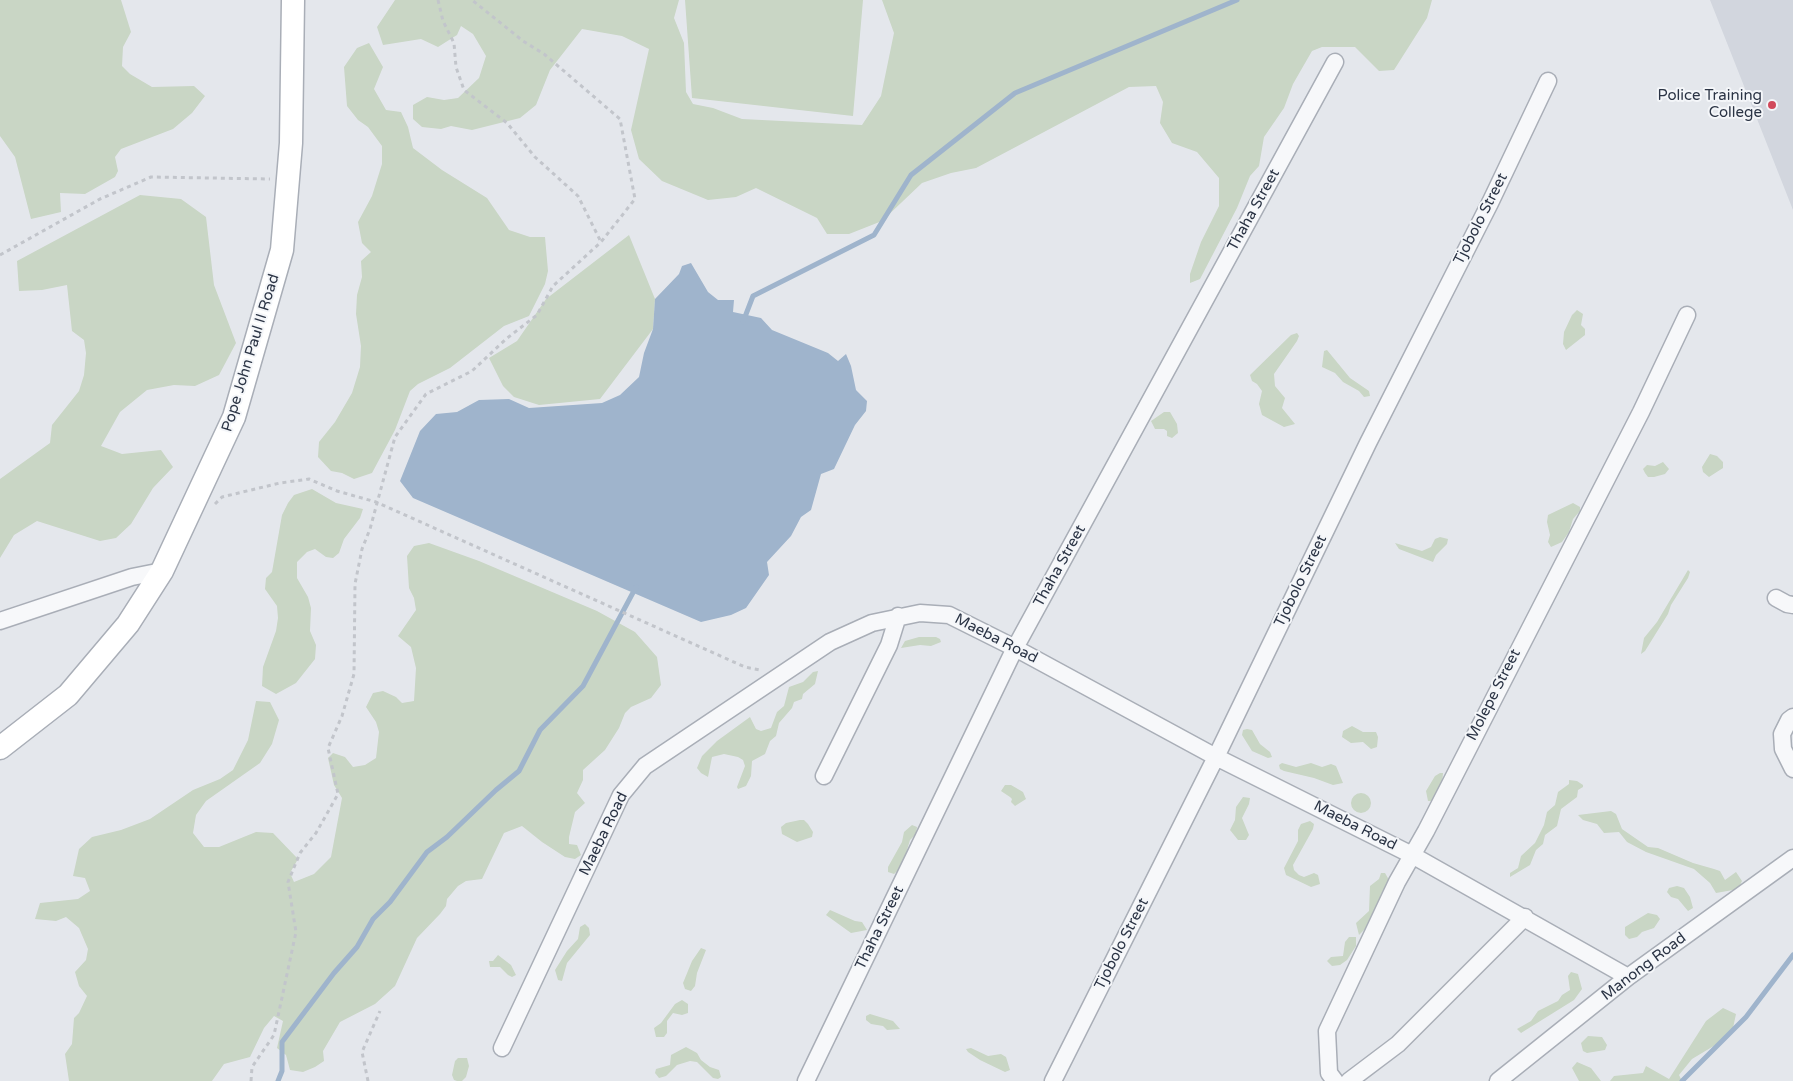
<!DOCTYPE html>
<style>
body{margin:0}
canvas{display:block;background:#e4e7ec}
</style>
<canvas width="1793" height="1081"></canvas>
<script>
const g = document.querySelector('canvas').getContext('2d');
g.lineJoin = 'round';
function fillPath(path, color) { g.fillStyle = color; g.fill(path, 'evenodd'); }
const toPath = rows => new Path2D(rows.map(r => 'M' + r).join(''));
function trace(path, color, width, dash) { g.strokeStyle = color; g.lineWidth = width; g.lineCap = dash ? 'butt' : 'round'; g.setLineDash(dash || []); g.stroke(path); }
function drawText(font, color, halo, rows, align = 'center') {
  g.font = font + ' "Varela Round",sans-serif'; g.lineWidth = 4; g.setLineDash([]); g.textBaseline = 'middle'; g.strokeStyle = halo; g.fillStyle = color; for (const [text, x, y, turn = 0] of rows) {
    g.save(); g.translate(x, y); g.rotate((+turn || 0) * Math.PI / 180); g.textAlign = isNaN(turn) ? turn : align; if (halo) g.strokeText(text, 0, 0); g.fillText(text, 0, 0); g.restore();
  }
}
const built = toPath([
 [1710,0,1793,0,1793,210]
]);
const green = toPath([
 [0,0,121,0,131,32,123,47,122,66,130,74,152,87,194,86,205,96,192,113,173,129,121,149,115,157,118,171,115,177,85,194,60,193,61,212,31,219,15,157,0,136],
 [395,0,679,0,674,18,684,43,686,92,693,104,713,108,742,119,862,125,881,96,894,33,882,0,1432,0,1427,18,1394,70,1379,71,1355,47,1322,47,1312,51,1293,84,1284,108,1264,137,1259,166,1250,176,1237,208,1200,279,1190,283,1190,274,1201,242,1219,206,1219,178,1197,152,1172,143,1160,123,1163,102,1156,86,1129,87,976,168,951,173,922,183,882,221,849,234,827,234,817,218,756,188,736,197,708,200,662,181,639,159,631,130,649,49,622,36,582,29,550,70,536,105,520,118,472,130,451,126,441,129,422,127,413,119,413,105,427,97,444,100,458,98,479,78,486,56,473,34,461,26,457,35,438,47,421,39,383,45,377,27],
 [685,0,863,0,853,116,692,98],
 [369,43,383,67,374,89,386,110,401,112,408,127,413,148,442,170,487,198,509,230,530,237,545,237,548,271,545,284,529,316,504,326,450,368,418,384,410,391,395,430,372,473,354,479,342,473,331,471,318,457,319,442,335,422,352,393,360,367,361,346,356,314,357,295,362,277,361,261,371,252,362,243,358,222,372,196,382,164,382,146,368,127,358,120,347,106,344,67,357,48],
 [140,195,181,199,206,217,214,285,236,343,219,375,195,386,174,385,147,390,120,412,101,446,122,454,161,450,173,467,153,488,131,524,116,538,100,541,37,521,14,535,0,558,0,479,50,443,52,425,79,391,84,375,86,353,84,340,72,331,67,285,42,290,19,291,17,261],
 [629,235,655,299,653,329,600,399,539,405,514,397,503,386,489,358,517,341,546,299],
 [1577,310,1583,314,1581,325,1585,329,1585,335,1566,350,1563,344,1564,332,1572,315],
 [1297,333,1299,336,1297,341,1274,374,1275,386,1285,398,1282,408,1295,424,1284,427,1262,415,1259,404,1262,391,1257,384,1252,381,1250,375,1291,335],
 [1327,350,1350,378,1369,391,1370,396,1364,397,1359,391,1343,382,1335,373,1322,367,1324,351],
 [1164,412,1170,412,1177,424,1178,433,1172,438,1167,436,1167,431,1164,429,1155,429,1151,421],
 [1710,454,1717,456,1723,462,1723,468,1709,477,1703,472,1702,467],
 [1663,462,1669,469,1665,474,1654,477,1648,477,1645,473,1643,469,1647,465,1655,466],
 [312,489,336,503,363,509,360,518,344,539,339,553,333,558,326,557,315,549,307,552,297,562,297,578,308,597,311,608,310,631,316,645,315,659,296,683,276,694,262,686,263,667,276,631,278,618,277,606,265,589,266,578,272,572,282,515,288,503,294,495],
 [1573,503,1580,507,1580,511,1573,519,1569,532,1562,542,1551,547,1548,542,1550,535,1547,522,1548,515],
 [1440,537,1448,539,1447,544,1436,555,1433,562,1399,549,1395,543,1422,551,1431,547,1435,539],
 [429,543,479,561,597,611,635,632,657,657,661,685,651,698,631,707,625,713,619,728,605,750,583,770,583,780,577,793,585,803,575,812,569,837,569,844,577,845,581,855,575,859,565,857,542,842,522,826,504,833,482,879,466,881,458,886,447,899,446,906,440,914,417,938,395,986,375,1004,340,1022,323,1051,324,1061,315,1067,303,1072,290,1070,286,1055,277,1048,283,1021,274,1016,264,1028,250,1057,224,1064,212,1081,69,1081,65,1054,72,1044,74,1018,79,1013,87,996,79,986,75,972,86,960,88,949,79,928,66,917,56,921,35,919,40,903,78,899,90,891,85,878,73,876,79,849,92,837,121,830,150,819,193,790,220,779,233,770,248,740,256,701,270,702,279,720,272,744,260,763,206,801,196,815,193,833,204,847,219,847,256,832,273,833,298,859,290,873,294,882,314,874,331,857,342,798,334,785,328,758,333,753,345,757,353,767,365,765,376,758,379,732,376,722,366,707,373,693,383,691,396,697,402,703,414,701,416,668,411,647,398,636,416,610,414,598,409,588,407,556,414,546],
 [1688,570,1690,572,1688,578,1671,605,1668,614,1645,651,1641,654,1644,638,1657,622],
 [919,637,936,637,940,639,941,642,931,646,920,645,901,648,905,641],
 [818,671,815,684,803,694,802,699,794,702,792,708,779,723,776,736,770,741,765,754,752,761,751,776,746,786,738,789,737,787,745,766,743,760,738,757,724,754,712,757,708,777,701,773,697,768,702,756,717,741,750,717,756,729,761,731,771,728,777,712,784,706,789,687,803,682,813,672],
 [1352,726,1363,732,1376,732,1378,737,1377,747,1371,749,1363,742,1351,743,1342,737,1343,731],
 [1247,729,1252,730,1260,744,1270,752,1272,757,1268,758,1252,751,1242,735,1243,730],
 [1282,763,1296,767,1311,763,1322,767,1331,764,1336,766,1343,783,1333,785,1314,778,1284,771,1280,769,1279,765],
 [1440,773,1443,773,1442,784,1433,801,1428,801,1426,791,1435,776],
 [1569,780,1577,781,1583,785,1583,787,1578,790,1577,797,1561,809,1557,826,1545,835,1543,844,1536,850,1530,865,1510,877,1510,873,1518,868,1521,856,1535,843,1544,825,1547,812,1555,805,1558,792,1569,784],
 [1005,785,1011,785,1023,792,1026,799,1015,806,1011,802,1012,799,1010,797,1001,791],
 '1351 803a10 10 0 1 1 20 0a10 10 0 1 1-20 0Z',
 [1243,797,1250,798,1249,804,1242,818,1249,835,1246,840,1238,840,1230,830,1235,820,1236,807],
 [1611,811,1616,814,1622,829,1648,847,1658,848,1693,863,1714,869,1720,871,1725,880,1736,872,1742,881,1739,887,1733,890,1716,893,1710,883,1694,869,1646,852,1627,842,1619,832,1604,833,1597,824,1583,820,1578,815],
 [800,820,804,820,808,824,813,832,812,837,797,842,782,834,781,827,786,823],
 [1310,821,1314,824,1313,829,1293,865,1294,870,1299,875,1304,877,1314,873,1318,875,1320,884,1311,887,1286,875,1284,868,1298,841,1298,830,1301,824],
 [912,825,917,827,916,834,910,840,902,867,894,874,888,872,888,867,902,842,904,832],
 [1381,873,1385,873,1389,880,1381,894,1378,908,1373,912,1367,927,1359,935,1356,923,1369,911,1370,886,1379,879],
 [1677,886,1684,888,1690,897,1693,908,1688,911,1678,899,1671,897,1667,892,1669,888],
 [830,910,855,921,862,922,867,930,851,933,826,915],
 [1648,913,1657,915,1660,919,1654,928,1642,932,1637,937,1629,939,1625,935,1625,927],
 [585,924,589,928,590,935,567,963,562,981,558,980,555,970,567,951,578,939,580,927],
 [1349,937,1356,937,1356,946,1347,960,1340,965,1332,966,1327,961,1331,957,1343,956,1345,942],
 [701,948,706,950,697,973,695,986,691,991,685,989,683,983,692,961],
 [498,955,511,965,516,975,512,977,508,975,500,967,490,967,489,961,493,961],
 [1571,972,1578,974,1582,989,1574,1000,1521,1033,1517,1029,1531,1021,1538,1011,1558,1001,1562,995,1570,990,1568,976],
 [682,1000,688,1004,688,1013,682,1015,673,1013,667,1021,667,1033,664,1037,656,1037,654,1028,661,1023,675,1004],
 [1723,1008,1736,1014,1733,1028,1722,1041,1692,1059,1679,1075,1682,1081,1610,1081,1614,1076,1643,1073,1646,1066,1669,1079,1706,1021],
 [870,1014,893,1021,900,1029,887,1030,883,1026,871,1024,866,1020,866,1016],
 [1588,1036,1602,1037,1607,1045,1605,1050,1587,1053,1583,1051,1581,1043],
 [686,1047,697,1053,701,1060,710,1067,719,1070,721,1077,718,1079,713,1078,697,1062,690,1061,677,1065,666,1076,659,1078,655,1073,656,1069,670,1065,671,1055],
 [971,1048,988,1056,1001,1054,1006,1057,1010,1070,1005,1072,980,1060,968,1052,966,1049],
 [458,1058,467,1058,469,1066,466,1077,462,1081,457,1081,454,1080,452,1075,455,1061],
 [1577,1062,1591,1068,1601,1081,1579,1081,1572,1068]
]);
const water = toPath([
 [691,263,708,292,718,300,734,300,733,312,761,318,772,330,828,353,838,361,846,354,851,366,856,390,867,401,866,411,855,425,834,469,821,474,811,510,801,517,791,536,767,562,769,575,746,608,731,615,701,622,413,498,400,481,420,431,436,414,457,412,479,400,509,399,529,408,602,403,620,395,639,377,644,353,653,329,655,299,679,274,682,266]
]);
const stream = toPath([
 [743,322,753,296,874,235,911,175,1015,93,1237,0],
 [278,1081,282,1071,282,1042,334,973,357,947,373,919,390,902,427,852,447,837,496,790,519,771,540,730,583,686,636,587],
 [1682,1081,1746,1017,1793,955]
]);
const path = toPath([
 [438,0,443,21,454,43,456,67,464,90,507,123,535,157,578,196,601,242],
 [0,255,100,199,151,177,270,179],
 [215,504,222,497,280,483,309,479,337,491,376,502,745,667,760,670],
 [251,1081,252,1067,274,1035,296,932,288,882,300,853,316,833,338,794,328,748,342,716,354,674,355,584,362,549,370,529,395,437,426,394,472,371,506,339,537,315,553,286,601,242,635,199,620,119,544,54,523,41,472,0],
 [368,1081,362,1052,380,1011]
]);
const minor = toPath([
 [1776,598,1787,604,1793,605],
 [0,621,132,577,162,571],
 [1793,717,1789,720,1782,734,1783,749,1793,769],
 [824,776,889,645,898,616],
 [502,1048,621,795,645,766,830,642,872,623,920,613,949,615,1015,648,1216,757,1412,855,1628,977],
 [806,1081,1015,648,1335,62],
 [1053,1081,1216,757,1368,443,1490,203,1548,81],
 [1335,1081,1329,1073,1327,1031,1397,882,1426,831,1641,412,1687,315],
 [1349,1081,1398,1044,1525,917],
 [1498,1081,1628,977,1793,858]
]);
const secondary = toPath([
 [0,748,68,695,128,624,162,571,234,417,282,250,291,143,293,0]
]);
const markers = [
 [1772,105,5,"#d1495b"]
];
const poiNames = [
 ["Police Training",1762,96],
 ["College",1762,113]
];
const streetNames = [
 ["Thaha Street",1254,210,-61],
 ["Tjobolo Street",1481,219,-63],
 ["Pope John Paul II Road",251,353,-73],
 ["Thaha Street",1060,566,-61],
 ["Tjobolo Street",1301,581,-64],
 ["Maeba Road",996,639,27],
 ["Molepe Street",1494,695,-63],
 ["Maeba Road",1355,826,27],
 ["Maeba Road",604,834,-64],
 ["Thaha Street",880,928,-64],
 ["Tjobolo Street",1122,944,-63],
 ["Manong Road",1644,967,-37]
];
fillPath(built, '#d2d6de');
fillPath(green, '#c9d6c5');
fillPath(water, '#9fb4cc');
trace(stream, '#9fb4cc', 5);
trace(minor, '#a9aeb7', 19);
trace(secondary, '#a9aeb7', 25);
trace(path, '#c2c5cb', 3, [4, 4]);
trace(minor, '#f7f8fa', 16);
trace(secondary, '#fff', 22);
for (const [x, y, r, color] of markers) { const dot = new Path2D(); dot.arc(x, y, r, 0, 2 * Math.PI); g.fillStyle = color; g.fill(dot); trace(dot, '#f4f6f9', 2); }
drawText('15px', '#2b3445', '#f4f6f9', poiNames, 'right');
drawText('15px', '#2b3445', '#f4f6f9', streetNames);
</script>
